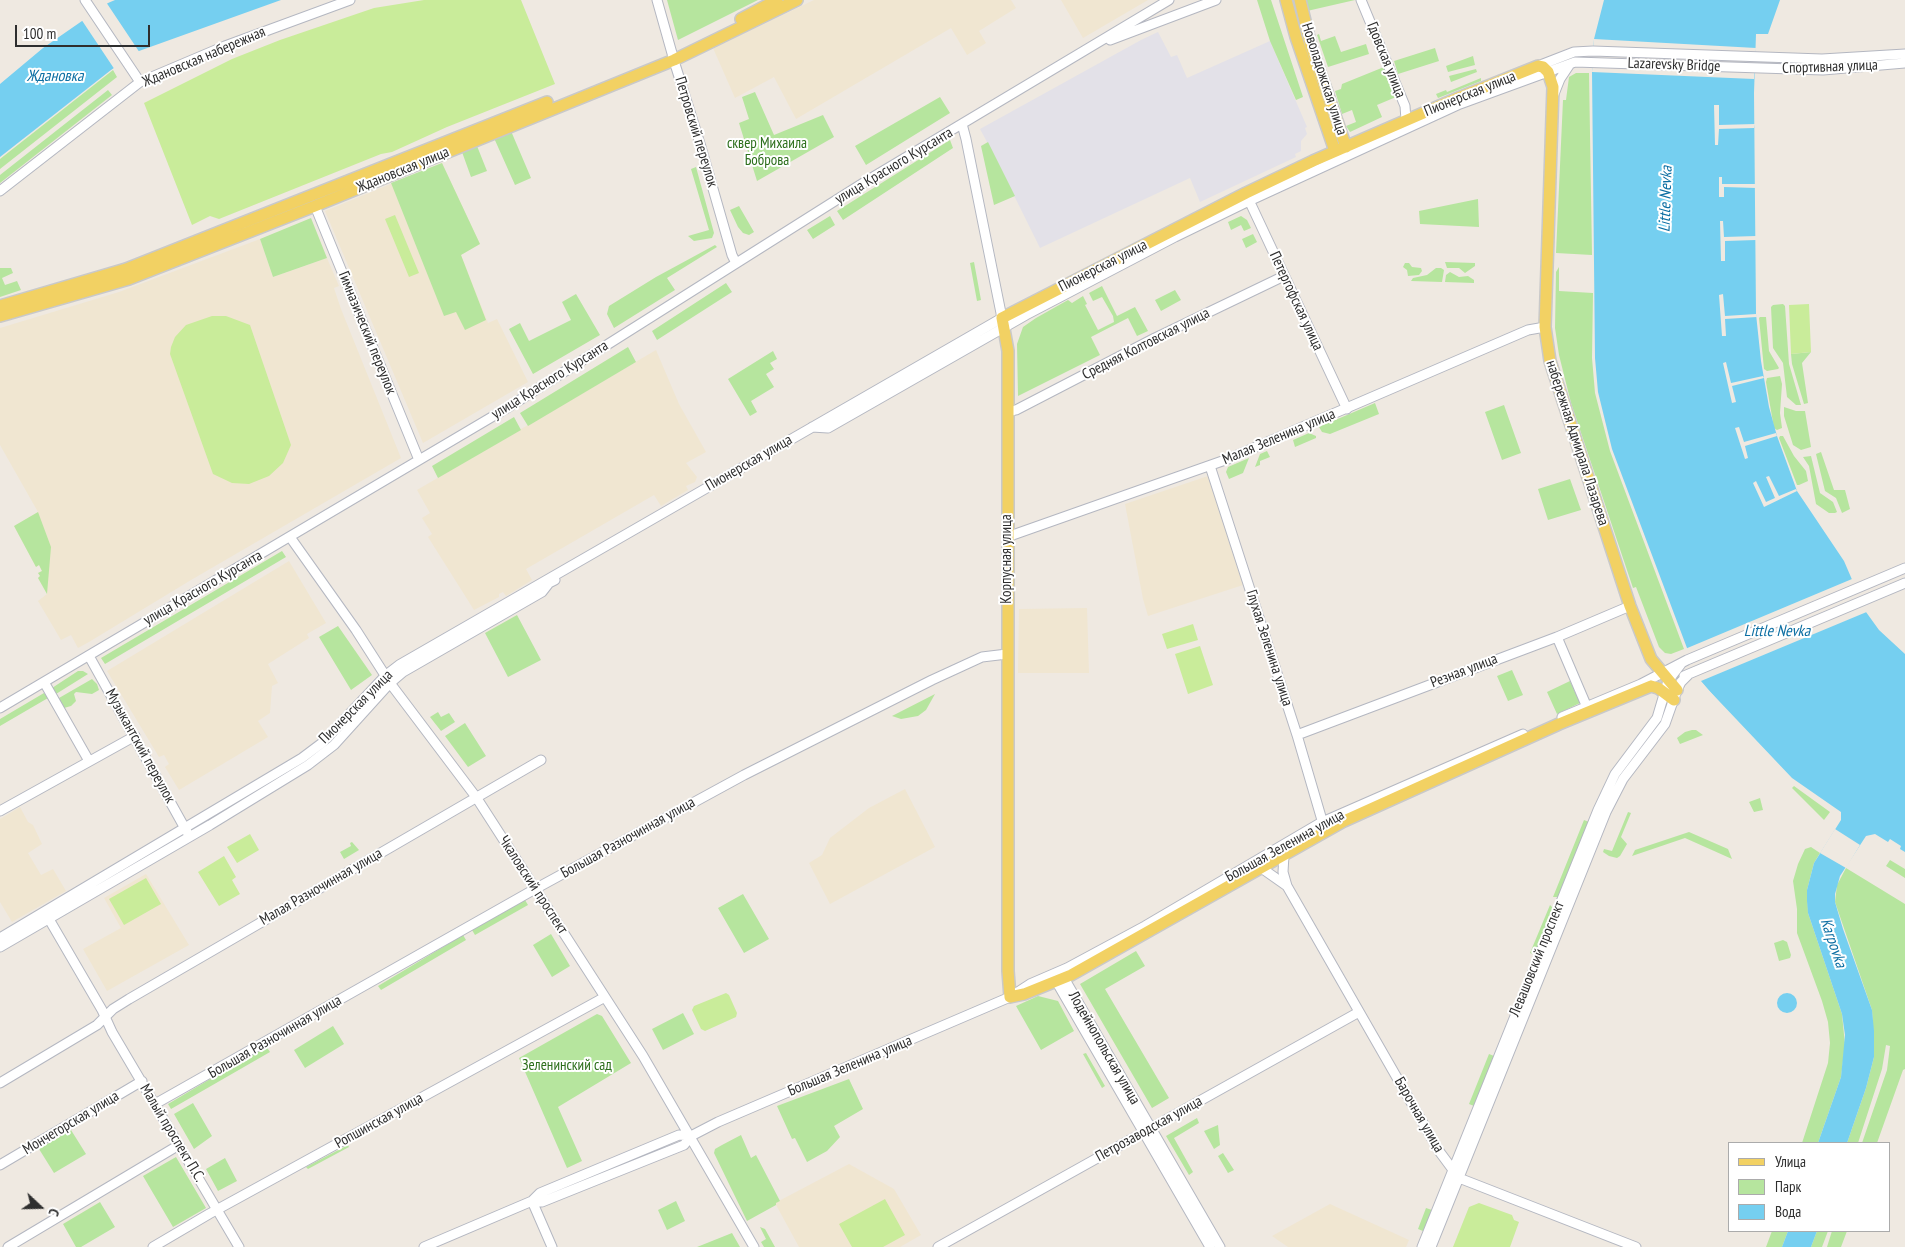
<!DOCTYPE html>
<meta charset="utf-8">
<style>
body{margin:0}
#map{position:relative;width:1905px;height:1247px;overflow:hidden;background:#efe9e1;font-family:"PT Sans Narrow",sans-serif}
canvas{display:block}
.legend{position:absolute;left:1728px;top:1142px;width:162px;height:90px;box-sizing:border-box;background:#fff;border:1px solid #ababab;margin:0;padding:6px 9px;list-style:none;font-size:15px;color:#2e2e2e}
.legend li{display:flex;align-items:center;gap:10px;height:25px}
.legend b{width:25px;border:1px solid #ababab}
.north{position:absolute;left:15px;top:1182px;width:50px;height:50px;-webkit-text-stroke:4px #fff;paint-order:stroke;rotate:111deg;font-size:14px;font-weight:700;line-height:20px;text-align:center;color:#2e2e2e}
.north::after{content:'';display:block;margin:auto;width:18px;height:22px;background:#2e2e2e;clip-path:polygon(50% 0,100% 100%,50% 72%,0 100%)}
.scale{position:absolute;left:15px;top:25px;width:135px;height:22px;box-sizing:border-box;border:2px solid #2e2e2e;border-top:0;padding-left:6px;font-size:15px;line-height:18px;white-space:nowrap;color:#2e2e2e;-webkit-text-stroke:4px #fff;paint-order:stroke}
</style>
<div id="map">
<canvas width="1905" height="1247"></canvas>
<ul class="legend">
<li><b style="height:6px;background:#f2d163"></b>Улица</li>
<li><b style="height:14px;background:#b6e59e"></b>Парк</li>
<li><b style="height:14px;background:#75cff0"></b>Вода</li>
</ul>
<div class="north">С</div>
<div class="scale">100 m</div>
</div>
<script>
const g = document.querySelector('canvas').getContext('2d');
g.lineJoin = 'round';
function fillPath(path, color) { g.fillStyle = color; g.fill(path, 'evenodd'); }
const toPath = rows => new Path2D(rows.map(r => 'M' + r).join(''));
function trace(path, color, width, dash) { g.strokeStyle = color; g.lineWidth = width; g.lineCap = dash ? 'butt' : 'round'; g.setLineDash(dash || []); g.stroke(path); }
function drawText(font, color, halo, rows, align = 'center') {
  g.font = font + ' "PT Sans Narrow",sans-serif'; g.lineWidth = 4; g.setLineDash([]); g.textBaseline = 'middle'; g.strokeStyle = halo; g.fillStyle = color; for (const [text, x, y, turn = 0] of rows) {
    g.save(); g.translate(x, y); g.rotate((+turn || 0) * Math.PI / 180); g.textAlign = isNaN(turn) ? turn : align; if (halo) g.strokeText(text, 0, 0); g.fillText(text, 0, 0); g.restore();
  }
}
const industrial = toPath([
 [1158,32,1171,57,1177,55,1187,78,1270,41,1307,127,1305,128,1307,134,1301,141,1301,151,1295,154,1296,157,1200,202,1190,178,1040,248,993,153,980,129,1141,40]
]);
const education = toPath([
 [814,0,1011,0,1016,8,979,31,986,43,967,55,951,28,796,119,774,77,735,98,713,48],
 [1061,0,1148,0,1083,38],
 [442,163,480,244,461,255,488,323,497,319,528,382,423,443,325,211],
 [260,239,273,277,327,258,339,286,334,288,341,309,401,458,191,580,89,642,78,648,71,635,61,640,38,601,47,594,38,578,40,576,38,573,42,571,39,565,36,567,14,526,38,512,0,445,0,328,119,292],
 [656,350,679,404,706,452,686,463,697,477,695,482,686,486,688,490,661,506,654,495,526,569,532,580,506,596,503,592,499,594,499,597,474,610,428,537,432,534,422,518,430,513,417,490],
 [1208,476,1243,585,1148,616,1143,599,1125,504],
 [289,561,326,623,307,634,309,638,268,664,278,683,272,686,270,713,258,721,268,737,179,790,165,767,169,764,164,755,159,757,107,671],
 [1087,608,1089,673,1018,673,1019,609],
 [905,789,935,847,830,904,809,863,822,855,830,838,869,808],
 [20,807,28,822,33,825,42,844,28,853,41,875,53,869,66,891,12,922,0,902,0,819],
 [146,874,189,945,107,991,83,949,121,928,104,898],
 [849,1164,894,1189,921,1235,900,1247,799,1247,775,1203],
 [1330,1204,1409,1240,1406,1247,1288,1247,1272,1236]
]);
const green = toPath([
 [667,0,758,0,678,40],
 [1257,0,1271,0,1303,97,1296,100,1270,41],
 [1306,0,1355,0,1307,11],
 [1319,34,1321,41,1335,36,1341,52,1366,44,1369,54,1328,67,1317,35],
 [1435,48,1439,61,1398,74,1394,61],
 [1473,56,1475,65,1448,72,1446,66],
 [1384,67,1396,97,1377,105,1382,117,1350,132,1346,126,1356,122,1352,110,1342,114,1335,91,1341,89,1342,84],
 [1476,69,1477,72,1451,82,1449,76],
 [113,70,117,77,0,169,0,159],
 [1576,73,1589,73,1592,255,1556,253,1563,100,1566,100,1569,77],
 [1481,78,1481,81,1438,98,1436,94,1446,90,1447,92],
 [108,90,112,95,0,183,0,175],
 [755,92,774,135,823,115,834,137,757,181,739,123,749,119,742,97],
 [940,97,950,113,866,165,855,146],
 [511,131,531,178,515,185,494,138],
 [950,140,953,148,843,220,837,211],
 [988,142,1015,196,994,205,981,146],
 [477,146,487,171,471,177,462,152],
 [442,163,480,244,461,255,486,320,465,330,456,312,444,316,391,183],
 [696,167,714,233,712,238,694,241,688,236,709,230,691,169],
 [1478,199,1479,227,1420,224,1419,211],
 [739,206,754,232,749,235,743,233,738,227,730,210],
 [830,216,835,225,813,239,807,230],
 [1241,216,1247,220,1251,228,1244,231,1241,225,1231,230,1228,222],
 [311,218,327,258,273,277,260,239],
 [1253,234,1257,242,1246,248,1242,239],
 [715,245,717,247,667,278,675,290,614,328,607,314,609,306,656,277],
 [974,262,981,300,977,301,970,263],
 [1445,262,1475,263,1475,266,1465,273,1459,268,1447,268],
 [1405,263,1409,263,1412,267,1421,268,1422,271,1419,275,1408,276,1407,270,1403,267],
 [1559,267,1559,291,1593,293,1592,358,1595,393,1610,451,1684,649,1671,654,1665,653,1659,647,1636,587,1633,588,1571,403,1559,355,1555,328,1556,272],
 [0,268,11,268,13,273,2,278,5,285,17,281,21,290,0,297],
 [1436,268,1441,268,1444,270,1442,282,1411,281,1413,278,1427,275],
 [1450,272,1459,277,1468,276,1474,280,1474,283,1445,282,1446,275],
 [726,283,732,292,657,340,652,331],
 [1102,286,1117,316,1135,307,1148,331,1137,336,1128,318,1091,337,1100,355,1018,396,1017,344,1023,327,1036,318,1068,300,1072,303,1083,296,1087,304,1085,305,1098,330,1114,322,1113,316,1102,297,1093,301,1089,293],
 [1175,290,1181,300,1161,311,1155,300],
 [576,294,600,335,533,374,509,329,520,323,529,341,571,320,562,302],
 [1783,304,1785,306,1789,364,1801,405,1796,405,1787,397,1783,363,1773,348,1771,307,1773,305],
 [1760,317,1766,317,1769,351,1779,368,1778,369,1767,371,1764,369,1759,318],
 [628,347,636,362,528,426,520,413],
 [773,351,777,359,770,363,774,369,766,374,774,387,751,401,757,412,750,416,728,379],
 [1811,352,1802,363,1808,403,1804,404,1792,364,1791,354],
 [1780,376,1782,384,1780,413,1782,428,1777,430,1774,428,1766,382,1767,378],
 [1375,403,1379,414,1330,434,1322,432,1319,427],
 [1504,405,1521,453,1502,460,1485,412],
 [1784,407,1796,411,1805,411,1811,447,1801,450,1793,445,1784,416],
 [514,417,521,430,438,478,432,466],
 [1309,433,1316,436,1316,438,1295,447,1293,440],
 [1780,436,1783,436,1794,456,1806,471,1808,481,1799,485,1797,485,1779,438],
 [1267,451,1270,457,1260,461,1260,465,1255,467,1260,454],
 [1821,452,1834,490,1845,490,1850,509,1842,513,1836,498,1825,491,1816,454],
 [1811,456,1820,493,1833,502,1837,512,1835,513,1829,513,1816,504,1809,466,1803,457],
 [1249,458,1243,473,1229,479,1226,472,1228,467],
 [1570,479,1581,510,1548,520,1538,489],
 [38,512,51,547,47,594,38,578,40,576,38,573,42,571,39,565,36,567,14,526],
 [282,551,286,557,105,664,101,658],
 [517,615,541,660,508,677,485,633],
 [338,626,372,675,351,690,319,637],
 [1512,670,1523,695,1508,701,1497,676],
 [78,671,83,671,88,674,56,694,52,688],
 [92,679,97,684,99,690,92,694,76,692,74,694,76,701,71,706,64,708,60,703,59,698],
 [1570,681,1580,703,1557,714,1547,692],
 [44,693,48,698,0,726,0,719],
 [935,694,926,710,918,716,901,719,892,716],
 [438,712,441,717,449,713,455,722,441,731,430,717],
 [465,723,486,756,468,767,445,736],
 [1692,730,1696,730,1703,735,1680,744,1677,738,1685,732],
 [1794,786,1830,812,1824,820,1792,788],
 [1760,798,1763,810,1754,812,1749,802],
 [1628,812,1631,813,1621,837,1627,844,1620,856,1617,858,1609,856,1603,852,1604,849,1612,851],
 [1584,820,1589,822,1558,897,1553,897],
 [1689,832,1728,849,1732,859,1685,838,1632,856,1635,850],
 [352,842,359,850,344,859,340,852,351,846,350,843],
 [1811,847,1820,853,1814,863,1807,890,1808,913,1842,1014,1845,1045,1841,1077,1818,1143,1802,1143,1828,1063,1830,1043,1828,1022,1822,1001,1797,933,1797,909,1793,881,1798,864,1805,849],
 [1890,860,1905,869,1905,878,1886,866],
 [1846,868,1905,904,1905,1069,1903,1070,1877,1143,1862,1143,1887,1070,1890,1046,1886,1045,1882,1069,1858,1143,1847,1143,1866,1088,1874,1057,1874,1044,1872,1010,1835,902,1837,885],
 [743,894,769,939,744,953,718,908],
 [525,900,528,905,475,935,472,930],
 [1550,905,1554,909,1535,955,1530,953],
 [551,934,570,966,552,977,533,945],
 [463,935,466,940,381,990,378,986],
 [1783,940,1787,942,1791,955,1790,958,1779,961,1774,943],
 [1136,951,1145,966,1105,989,1169,1098,1152,1108,1080,984],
 [1038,996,1058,1001,1074,1031,1041,1050,1016,1006],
 [683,1013,694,1034,663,1050,652,1029],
 [597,1014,602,1016,631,1063,558,1107,582,1161,567,1168,519,1058],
 [333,1026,344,1044,305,1068,294,1050],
 [266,1046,270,1052,171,1109,168,1104],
 [1086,1053,1105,1086,1102,1088,1083,1054],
 [1489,1054,1494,1056,1474,1106,1469,1104],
 [849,1079,863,1109,834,1126,840,1137,827,1151,807,1162,795,1138,792,1139,777,1106],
 [193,1103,212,1136,194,1149,174,1114],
 [1197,1118,1199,1123,1174,1138,1193,1172,1189,1175,1166,1136],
 [1218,1125,1220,1145,1214,1149,1204,1131],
 [71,1130,86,1154,54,1173,39,1149],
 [741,1135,751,1158,756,1155,780,1201,776,1203,776,1205,747,1221,714,1153,715,1149,722,1145],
 [348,1145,349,1147,308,1169,306,1167],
 [1223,1153,1234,1170,1228,1173,1218,1156],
 [176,1157,206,1208,173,1227,143,1176],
 [225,1158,237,1181,218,1191,206,1169],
 [676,1201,685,1221,667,1230,658,1210],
 [100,1202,115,1227,81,1247,76,1247,63,1224],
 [1426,1208,1432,1210,1423,1231,1418,1229],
 [760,1227,765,1229,775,1247,764,1247,761,1242,766,1239],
 [1772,1231,1788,1231,1782,1247,1766,1247],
 [1817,1231,1828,1231,1822,1247,1811,1247],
 [1832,1231,1847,1231,1841,1247,1827,1247],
 [732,1233,740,1247,697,1247]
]);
const pitch = toPath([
 [424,0,521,0,555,84,447,127,392,152,381,154,219,219,210,216,192,225,144,103,232,59,280,40,374,8],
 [395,215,419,273,409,277,385,219],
 [1809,304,1811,352,1791,354,1789,305],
 [212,316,226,316,250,325,291,445,283,463,269,476,249,484,232,483,213,474,170,354,171,347,175,337,186,325],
 [1193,624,1198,640,1167,649,1162,634],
 [1200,646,1213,685,1188,694,1175,654],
 [250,834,259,850,237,863,227,847],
 [224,856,236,877,232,880,240,894,219,906,198,872],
 [146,878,161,904,124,925,109,899],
 [726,993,729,995,737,1013,736,1017,705,1031,701,1029,692,1010,694,1006],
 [885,1199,905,1235,883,1247,852,1247,839,1224],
 [1479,1203,1512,1215,1514,1220,1519,1222,1510,1247,1453,1247,1469,1207]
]);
const water = toPath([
 [115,0,281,0,139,51,111,70,0,157,0,84,43,48,108,3],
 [1604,0,1780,0,1768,34,1756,34,1754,93,1756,314,1761,361,1769,407,1777,436,1797,491,1844,561,1866,612,1879,630,1905,654,1905,852,1900,849,1901,846,1890,839,1888,842,1875,834,1866,836,1840,876,1835,894,1835,902,1843,929,1872,1010,1874,1031,1874,1057,1866,1088,1847,1143,1818,1143,1841,1077,1845,1035,1842,1014,1808,913,1807,901,1807,890,1814,863,1841,820,1841,812,1792,778,1701,682,1687,648,1612,449,1598,392,1595,358,1592,72,1594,39],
 '1777 1003a10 10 0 1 1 20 0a10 10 0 1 1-20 0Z',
 [1788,1231,1817,1231,1811,1247,1782,1247]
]);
const pier = toPath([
 [106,2,140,53,115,70,81,19],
 [1594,39,1756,48,1754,79,1592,72],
 [1714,105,1719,105,1719,125,1755,124,1754,128,1719,129,1718,145,1715,145],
 [1719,177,1722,177,1722,184,1756,184,1756,188,1724,187,1724,197,1719,197],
 [1720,221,1723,221,1724,237,1756,236,1756,240,1725,241,1725,261,1721,261],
 [1723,294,1725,316,1756,314,1757,317,1725,319,1726,336,1722,336,1719,295],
 [1726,362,1731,383,1763,376,1764,378,1732,386,1736,402,1732,403,1723,363],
 [1739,427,1744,442,1776,433,1777,436,1745,446,1748,458,1745,459,1735,428],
 [1769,476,1779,496,1796,489,1797,491,1764,507,1753,483,1756,481,1766,502,1775,498,1766,477],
 [1852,577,1869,611,1701,681,1717,700,1715,702,1699,683,1685,649,1852,579],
 [1835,829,1860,845,1846,868,1820,853]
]);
const minor = toPath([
 [85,0,140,82],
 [657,0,675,64,701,147,732,255,736,263],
 [1361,0,1405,106,1406,120],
 [1110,40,1216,0],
 [1538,66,1574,52,1593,51,1822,59,1905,54],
 [1554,94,1560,79,1570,64],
 [0,191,140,82,225,46,350,0],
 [1247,196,1347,409],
 [315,206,419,460],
 [1008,412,1016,410,1155,338,1284,276],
 [812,427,828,428,1026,315,1175,237,1249,201,1460,104,1575,62,1823,70,1905,63],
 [1210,466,1297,735,1324,827],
 [290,537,356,630,390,683,476,797,643,1056,754,1247],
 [1007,537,1228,459,1528,330,1545,327],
 [1557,637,1589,712],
 [89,656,187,832],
 [1684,676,1905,583],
 [44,682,89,761],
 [0,708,507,408,868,180,1169,0],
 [1562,717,1641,684,1687,660,1905,568],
 [1297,735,1557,637,1630,606],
 [0,811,135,736],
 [1284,855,1283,872,1287,886,1439,1151,1459,1178,1636,1247],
 [1260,867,1287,886],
 [46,914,102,1010,112,1032,239,1247],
 [0,938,302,758,322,743,386,675,399,665,1002,318,966,139,962,124],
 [0,947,210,825,308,765,334,745,390,683,403,672,542,592,549,583,555,580],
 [1064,978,1220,1247],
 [1056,981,1210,1247],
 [0,1083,97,1025,113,1009,129,999,541,760],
 [155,1104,535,889,744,775,932,680,982,657,1007,654],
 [0,1165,142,1081],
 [532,1201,542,1202,684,1145,691,1136,718,1122,1010,997,1030,984,1067,968,1145,926,1322,822,1523,734],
 [532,1201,552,1247],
 [8,1247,179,1145],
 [153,1247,209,1214,605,997],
 [424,1247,532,1201,540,1193,679,1135,691,1136],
 [938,1247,1359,1012],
 [1422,1247,1598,810,1615,774,1657,718,1668,681,1681,664],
 [1431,1247,1606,812,1623,779,1665,724,1677,690,1681,682,1688,675]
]);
const major = toPath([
 [1286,0,1296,37,1335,151],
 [1300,0,1311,46,1346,147],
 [741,19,777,0],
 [0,306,126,269,547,102],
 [0,316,129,279,315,206,674,60,797,0],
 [1651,686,1559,724,1344,821,1071,975,1024,994,1010,997,1008,971,1008,351,1002,318,1246,193,1313,161,1458,98,1538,66,1543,67,1548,72,1553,87,1545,327,1550,361,1630,606,1651,659,1677,690],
 [1651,686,1658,688,1674,700]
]);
const streetNames = [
 ["Ждановская набережная",204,57,-23],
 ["Гдовская улица",1386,60,68],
 ["Lazarevsky Bridge",1674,65,2],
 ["Спортивная улица",1830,67,-2],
 ["Новоладожская улица",1324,79,72],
 ["Пионерская улица",1470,94,-22],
 ["Петровский переулок",696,132,73],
 ["улица Красного Курсанта",894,166,-31],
 ["Ждановская улица",403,170,-22],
 ["Пионерская улица",1103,266,-27],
 ["Петергофская улица",1296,301,65],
 ["Гимназический переулок",367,333,68],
 ["Средняя Колтовская улица",1146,344,-27],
 ["улица Красного Курсанта",550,380,-32],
 ["Малая Зеленина улица",1279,437,-23],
 ["набережная Адмирала Лазарева",1577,443,72],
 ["Пионерская улица",749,463,-30],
 ["Корпусная улица",1007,559,-90],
 ["улица Красного Курсанта",203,588,-30],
 ["Глухая Зеленина улица",1269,648,72],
 ["Резная улица",1464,671,-21],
 ["Пионерская улица",356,707,-45],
 ["Музыкантский переулок",140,746,61],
 ["Большая Разночинная улица",628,838,-29],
 ["Большая Зеленина улица",1285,846,-29],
 ["Чкаловский проспект",533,885,57],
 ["Малая Разночинная улица",321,887,-30],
 ["Левашовский проспект",1537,959,-68],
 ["Большая Разночинная улица",275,1037,-30],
 ["Лодейнопольская улица",1104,1048,60],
 ["Большая Зеленина улица",850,1066,-23],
 ["Барочная улица",1419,1115,60],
 ["Ропшинская улица",379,1121,-29],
 ["Мончегорская улица",71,1123,-31],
 ["Петрозаводская улица",1149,1129,-29],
 ["Малый проспект П.С.",172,1133,59]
];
const parkNames = [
 ["сквер Михаила",767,144],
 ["Боброва",767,161],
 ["Зеленинский сад",567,1066]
];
const waterNames = [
 ["Ждановка",55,76],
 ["Little Nevka",1666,199,-88],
 ["Little Nevka",1777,631],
 ["Karpovka",1833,943,71]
];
fillPath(industrial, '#e3e1e8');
fillPath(education, '#f0e6d1');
fillPath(green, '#b6e59e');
fillPath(pitch, '#c9ec9a');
fillPath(water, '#75cff0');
fillPath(pier, '#efe9e1');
trace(minor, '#b4b7c1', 11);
trace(major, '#c9c9c9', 14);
trace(minor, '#fff', 9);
trace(major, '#f2d163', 11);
drawText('15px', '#2e2e2e', '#fff', streetNames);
drawText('15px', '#2c6e1b', '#fff', parkNames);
drawText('italic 16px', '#0d6fa3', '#fff', waterNames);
</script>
